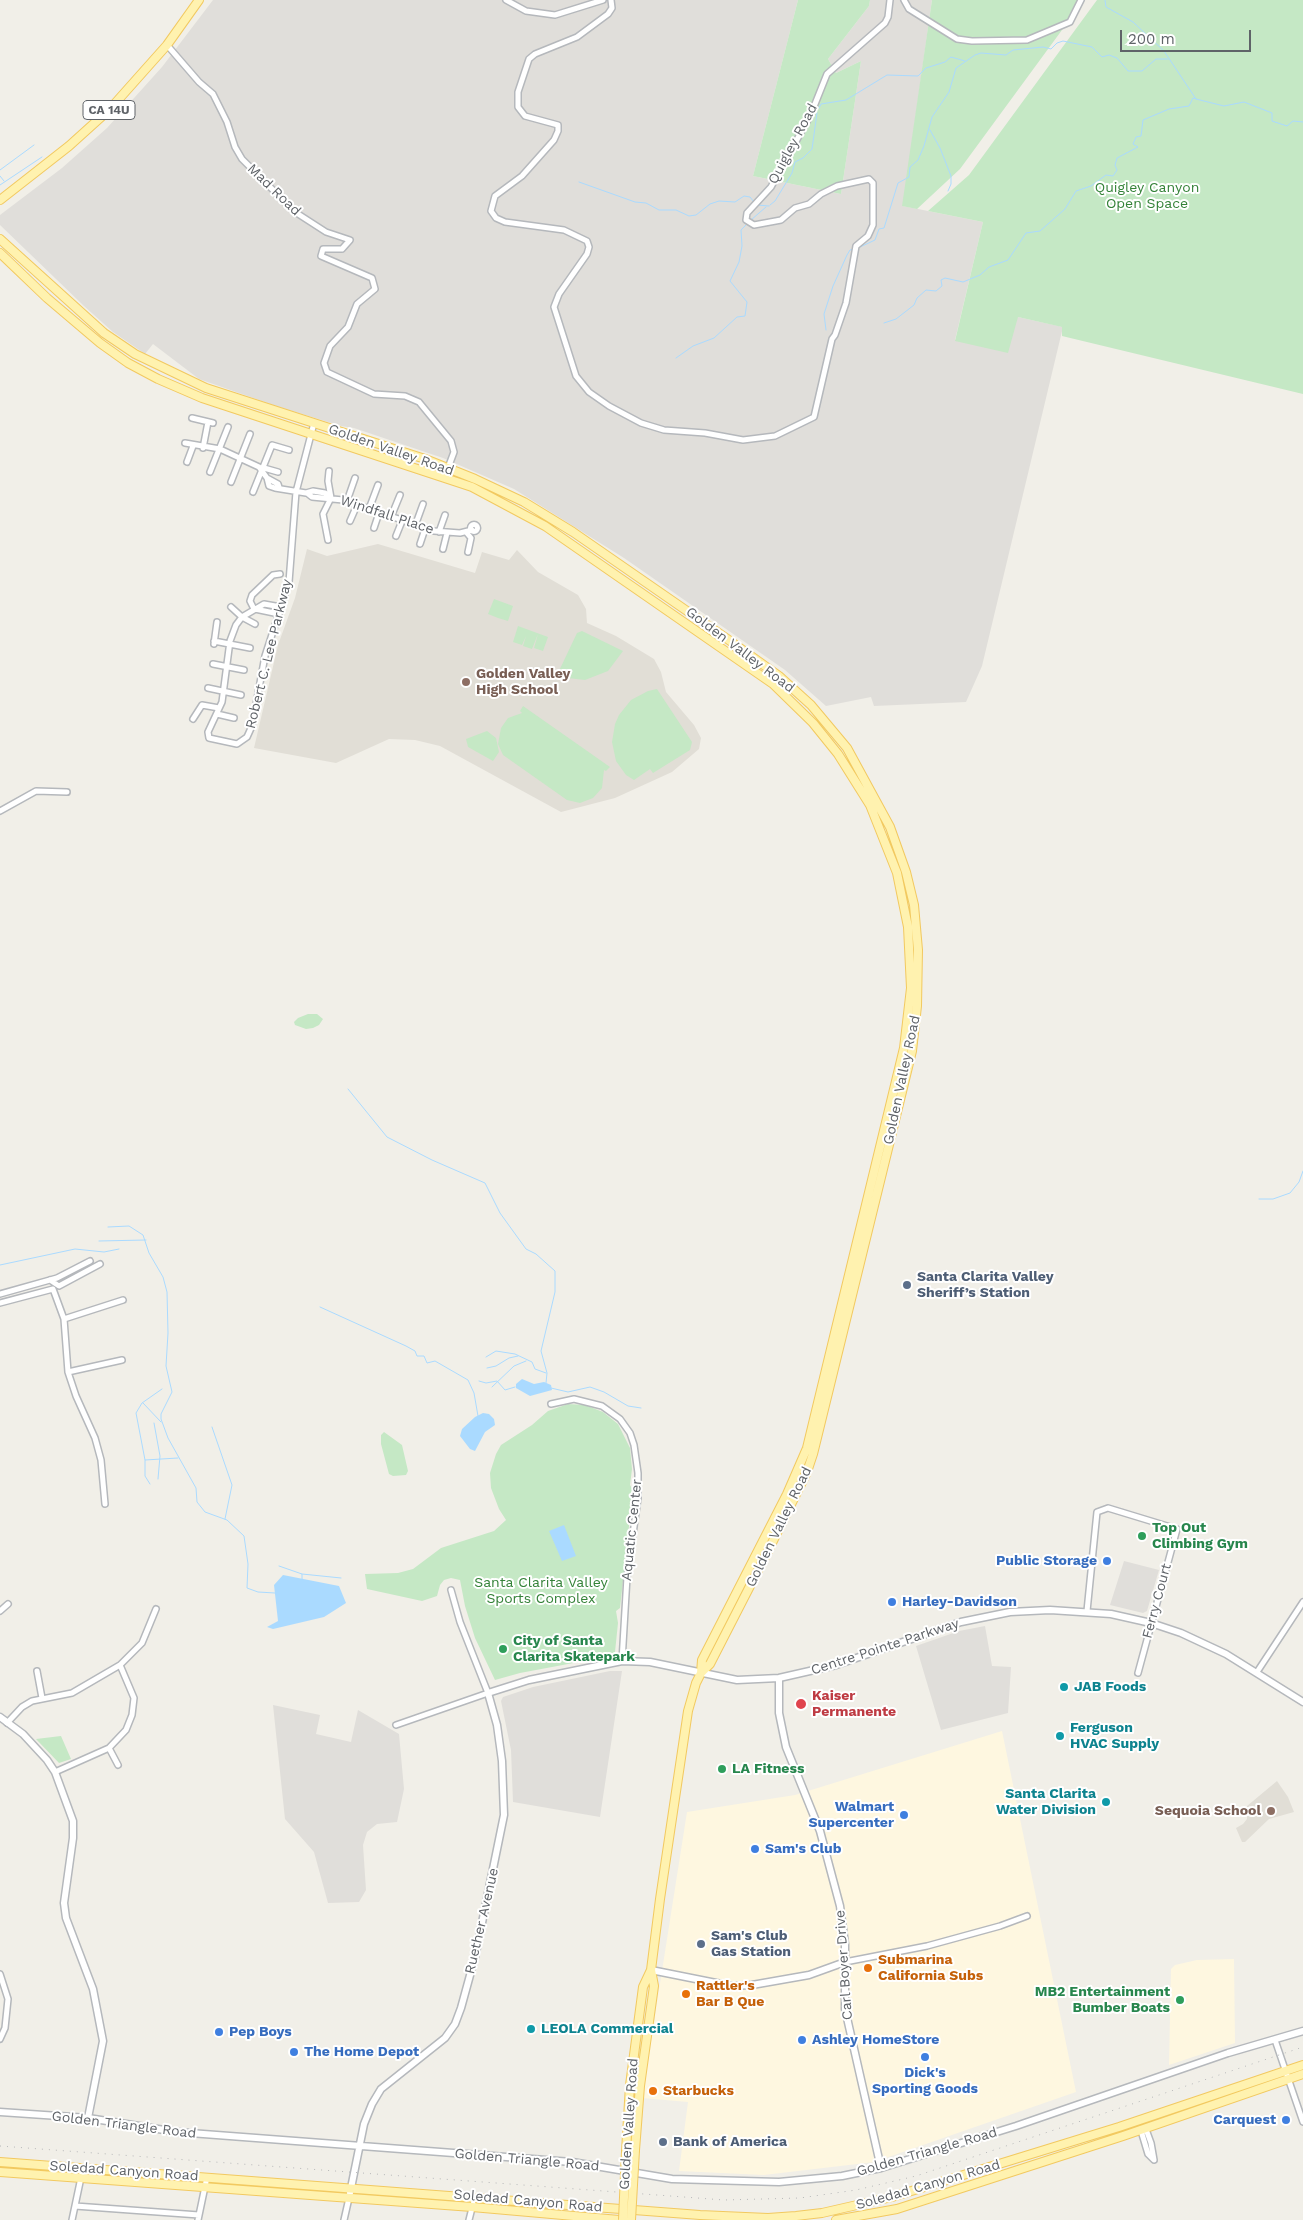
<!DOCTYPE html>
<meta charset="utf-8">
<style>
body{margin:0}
#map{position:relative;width:1303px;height:2220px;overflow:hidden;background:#f1efe8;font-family:"Work Sans",sans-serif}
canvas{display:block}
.scale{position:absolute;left:1120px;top:30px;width:131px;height:22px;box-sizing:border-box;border:2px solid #5f6368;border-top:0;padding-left:6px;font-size:15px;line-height:18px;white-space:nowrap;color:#5f6368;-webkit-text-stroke:4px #fff;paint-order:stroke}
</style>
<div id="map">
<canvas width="1303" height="2220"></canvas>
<div class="scale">200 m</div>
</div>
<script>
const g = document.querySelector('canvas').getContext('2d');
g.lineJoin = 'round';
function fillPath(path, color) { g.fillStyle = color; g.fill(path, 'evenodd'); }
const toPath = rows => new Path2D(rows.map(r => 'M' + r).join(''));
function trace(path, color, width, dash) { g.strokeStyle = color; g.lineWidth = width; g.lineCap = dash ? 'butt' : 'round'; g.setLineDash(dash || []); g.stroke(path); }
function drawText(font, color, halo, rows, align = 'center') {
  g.font = font + ' "Work Sans",sans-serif'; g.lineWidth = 4; g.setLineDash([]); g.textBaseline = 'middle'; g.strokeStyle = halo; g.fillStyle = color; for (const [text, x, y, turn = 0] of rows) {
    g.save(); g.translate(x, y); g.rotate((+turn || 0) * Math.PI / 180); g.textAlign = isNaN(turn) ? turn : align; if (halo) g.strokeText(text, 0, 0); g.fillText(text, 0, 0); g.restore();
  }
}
const commercial = toPath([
 [1002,1731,1076,2092,874,2162,764,2175,679,2171,688,2102,642,2098,687,1812,795,1795],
 [1234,1959,1235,2043,1169,2065,1171,1969,1175,1965,1197,1960]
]);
const industrial = toPath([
 [213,0,798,0,753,176,841,194,861,61,836,73,828,59,869,6,870,0,932,0,903,206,983,222,955,340,1018,317,1063,327,982,666,966,702,874,706,871,697,826,706,785,670,624,558,514,489,443,458,354,428,341,426,276,406,199,379,153,344,145,354,113,332,84,306,0,225,0,215,62,168,107,128,162,67],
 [1124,1561,1159,1570,1147,1611,1143,1613,1110,1605],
 [985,1626,992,1666,1011,1667,1008,1713,941,1730,916,1646,959,1631],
 [610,1671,622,1671,600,1817,513,1802,511,1750,501,1701,503,1697,533,1687],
 [273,1705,320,1715,316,1734,351,1742,358,1710,399,1734,404,1789,397,1822,377,1824,367,1832,363,1845,366,1890,359,1902,328,1903,314,1852,285,1819]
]);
const education = toPath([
 [378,544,475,573,482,552,509,560,517,550,538,572,578,595,586,609,587,623,616,636,654,659,661,672,666,692,694,725,701,738,699,749,672,772,615,798,561,812,440,746,415,740,389,739,336,763,254,748,278,645,295,598,307,549,327,556],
 [1277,1781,1288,1797,1294,1812,1269,1819,1245,1842,1242,1842,1236,1828,1243,1824,1247,1819,1247,1806]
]);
const green = toPath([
 [798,0,870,0,869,6,828,59,836,73,861,61,841,194,753,176],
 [932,0,1084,0,960,169,917,209,902,206],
 [1097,0,1303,0,1303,394,1062,336,1062,327,1018,317,1008,353,955,341,983,222,928,211,969,175],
 [494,599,513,606,508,621,498,618,502,605,498,618,488,614],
 [518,626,548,637,543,651,534,648,538,634,532,649,523,646,526,636,522,645,513,642],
 [582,631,623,651,608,671,585,680,568,678,558,673,577,633],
 [657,689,692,742,690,750,653,773,650,769,634,780,626,775,616,761,612,742,615,724,619,715,631,700,648,691],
 [523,706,610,767,606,771,604,770,602,788,593,798,580,803,567,800,503,755,498,744,501,728,508,718,522,713,520,711],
 [487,731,496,738,499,752,493,761,468,747,466,739],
 [308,1014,317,1014,323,1019,319,1025,313,1028,306,1029,295,1025,294,1022,298,1018],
 [568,1404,585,1405,603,1412,618,1424,630,1448,632,1469,630,1485,633,1490,620,1608,616,1611,618,1623,615,1652,600,1658,520,1673,495,1680,475,1638,465,1606,460,1580,451,1578,444,1580,440,1585,437,1596,422,1601,367,1589,365,1574,398,1573,413,1569,441,1548,494,1531,506,1520,499,1509,491,1488,490,1473,496,1454,501,1445,532,1425,548,1411],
 [384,1432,402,1445,408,1471,406,1475,393,1476,389,1474,381,1444,381,1435],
 [61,1736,71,1759,59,1763,36,1739]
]);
const water = toPath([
 [522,1379,534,1384,544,1382,551,1385,552,1390,530,1396,516,1388,516,1384],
 [483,1413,489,1414,494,1419,495,1425,485,1432,475,1451,470,1449,460,1436,462,1429,475,1417],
 [564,1525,576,1556,562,1561,549,1531],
 [283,1575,339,1586,346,1603,324,1617,273,1629,267,1627,278,1621,274,1585]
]);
const stream = toPath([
 [1105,0,1106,7,1133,22,1164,51,1196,99,1224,106,1244,102,1272,113,1272,121,1287,126,1293,121,1303,122],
 [819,108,821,104,846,100,887,75,918,76,926,68,945,62,951,57,965,61],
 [930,130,940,148,951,176,951,184,948,191],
 [0,170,34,145],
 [0,176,4,181],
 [579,182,635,202,646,203,659,210,676,210,689,216,696,215,710,204,719,201,735,202,744,196,750,197,754,202],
 [0,185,42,157],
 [757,205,769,206],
 [770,205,775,201,792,173,795,162,803,158,812,149,817,113],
 [751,220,766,207],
 [858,248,875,240,879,229,884,228,898,183,909,177,910,167,918,160,924,146,932,117,949,92,956,68,975,55,981,53,1006,55,1013,50,1043,47,1051,49,1057,43,1063,41,1092,47,1102,57,1109,55,1117,58,1128,71,1142,71,1156,59,1168,59],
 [884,323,896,319,914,305,917,298,926,290,936,291,942,286,941,280,945,278,963,282,980,275,989,267,1008,260,1026,233,1040,231,1065,209,1076,191,1091,186,1106,175,1113,176,1117,170,1115,165,1117,158,1138,147,1133,144,1136,137,1141,136,1143,120,1169,109,1189,106,1193,98,1196,99],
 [826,330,824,314,833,286,847,255,850,250,854,249],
 [676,358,693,346,714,338,737,317,745,316,747,302,730,281,739,262,742,246,741,230,747,224],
 [348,1089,387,1137,432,1160,485,1183,500,1213,526,1249,536,1254,555,1271,555,1292,541,1351,547,1373,546,1383],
 [1259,1199,1273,1199,1290,1193,1299,1182,1303,1171],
 [108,1227,129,1226,143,1235,149,1253,163,1277,167,1292,168,1333,166,1366,172,1392,161,1414,161,1419,168,1438,196,1488,197,1502,205,1512,227,1520,244,1536,248,1564,247,1588,258,1592,275,1593],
 [99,1241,146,1240],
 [0,1265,75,1249,104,1252,119,1249],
 [320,1307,406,1346,415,1351,417,1356,424,1356,427,1363,435,1361,468,1380,474,1393,478,1416],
 [486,1357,496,1351,515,1354,532,1362,535,1369,546,1373],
 [487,1368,496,1366,509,1358,518,1356],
 [479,1381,486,1383,497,1381,505,1390,515,1387],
 [492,1387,514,1366,526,1361],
 [551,1388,568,1392,590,1387,604,1392,628,1406,641,1408],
 [162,1389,142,1403,136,1413,145,1460,178,1458],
 [143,1403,161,1422],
 [154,1423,160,1456,158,1479],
 [212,1427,232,1485,225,1519],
 [145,1460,145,1476,150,1484],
 [279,1566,302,1574,302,1579],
 [302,1574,341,1578]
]);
const minor = toPath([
 [506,0,526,11,555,15,603,0],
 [611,0,612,8,608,14,577,37,535,54,529,59,518,92,518,107,525,116,558,125,558,131,554,140,522,176,495,196,491,211,496,218,505,222,564,230,587,241,589,247,587,254,559,294,554,307,576,376,589,392,609,406,641,423,664,430,705,433,743,440,775,436,814,417,832,339,835,335,846,303,856,246,868,236,873,225,873,183,869,179,837,186,821,194,809,204,795,208,781,220,754,225,746,220,747,213,771,187,811,114,827,74,885,23,888,17,890,0],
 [904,0,909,9,957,39,972,41,1027,40,1070,22,1081,0],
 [167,45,199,82,213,94,227,122,235,147,242,159,295,212,326,232,350,240,342,249,323,249,321,256,372,278,375,289,357,304,348,327,330,346,324,363,327,372,374,394,405,396,419,402,451,441,454,452,448,468],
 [192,418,213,423],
 [185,443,220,449,259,467,267,478,269,486,275,488,306,493,313,491,325,493,331,498],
 [203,448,208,422],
 [187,462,193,446],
 [264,468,278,472],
 [210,472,228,427],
 [267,478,278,484,279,487],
 [231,482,250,434],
 [253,492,272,445,289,450],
 [307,493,312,497,343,500,434,531,460,533,472,530],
 [347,501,355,478],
 [369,509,378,485],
 [391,517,400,495],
 [350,521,357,505],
 '470.5 528a3.5 3.5 0 1 1 7 0a3.5 3.5 0 1 1-7 0Z',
 [415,526,423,504],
 [374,528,379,513],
 [439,532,445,515],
 [466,532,471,538,468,552],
 [396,536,402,521],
 [328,540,323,514,331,498,328,481,329,471],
 [420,544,425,529],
 [443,549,447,533],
 [231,607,242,617,255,624],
 [281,607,264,604,242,617,236,625,230,641,222,702,208,732,209,738,237,744,247,737,252,726,265,656,281,607,289,582,296,492,314,423],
 [254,609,250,601,252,595,273,575,280,574],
 [255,609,279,614],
 [214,641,250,648],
 [214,644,217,622],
 [213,664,244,670],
 [208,688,241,695],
 [217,714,234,718],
 [193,719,202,705,219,708],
 [0,811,36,791,67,792],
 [50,1280,59,1286,100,1264],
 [0,1294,57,1278,90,1261],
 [0,1303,53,1289,64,1319,68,1372,76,1396,95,1438,101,1460,105,1504],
 [64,1319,123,1300],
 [68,1372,122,1360],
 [551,1404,574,1399,602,1406,620,1419,630,1433,634,1445,638,1473,638,1498,627,1577,622,1661],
 [0,1611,8,1604],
 [1087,1611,1097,1512,1108,1508,1177,1529,1138,1673],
 [37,1671,42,1698],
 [1257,1672,1303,1602],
 [7,1723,22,1707,32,1701,72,1693,120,1665,142,1643,156,1609],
 [396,1725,488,1693,460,1622,451,1590],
 [109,1748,118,1765],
 [55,1772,109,1748,126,1730,132,1715,134,1698,120,1665],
 [845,1962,927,1946,1000,1926,1027,1916],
 [0,1974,8,1999,5,2028,0,2039],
 [1275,2040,1303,2122],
 [1143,2129,1147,2132,1151,2143,1154,2160,1148,2154,1142,2134,1143,2129],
 [75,2206,199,2215],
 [72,2220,83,2168],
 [198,2220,207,2177],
 [344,2220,349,2198],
 [469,2220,473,2204]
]);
const tertiary = toPath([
 [779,1678,779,1713,786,1747,820,1831,840,1906,845,1944,845,2009,881,2168],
 [0,1717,23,1734,47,1760,55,1772,73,1821,73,1838,64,1903,66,1918,93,1989,103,2041,88,2118],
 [651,1970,731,1986,752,1985,809,1975,845,1962],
 [0,2112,88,2118,177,2132,572,2162,672,2179,779,2182,842,2176,881,2168,1016,2126,1228,2053,1303,2031],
 [350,2193,364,2124,372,2104,381,2089,445,2038,455,2024,461,2008,475,1957,504,1815,502,1761,497,1725,488,1693,529,1680,622,1661,650,1662,737,1680,779,1678,836,1665,961,1622,1010,1612,1050,1610,1111,1614,1151,1623,1181,1633,1226,1654,1303,1702]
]);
const primary = toPath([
 [0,200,69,146,110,109,167,45,199,0],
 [0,239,104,333,135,354,206,388,425,459,475,479,524,502,573,532,726,638,779,676,811,705,847,748,890,827,906,872,914,905,918,950,917,1006,912,1051,813,1454,807,1472,768,1551,710,1664,701,1673,696,1683,688,1711,660,1899,651,1970,654,1986,640,2086,635,2150],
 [0,253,47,298,100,343,128,363,158,379,202,398,472,487,545,526,773,684,813,723,838,754,870,805,897,873,908,927,911,988,904,1048,807,1448,787,1494,702,1660,701,1673],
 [626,2151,630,2085,643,1987,651,1970],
 [0,2162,700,2215,768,2218,796,2216,822,2213,892,2197,1119,2127,1303,2065],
 [0,2172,472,2207,619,2220],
 [836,2220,897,2209,1123,2136,1303,2074]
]);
const rail = toPath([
 [0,2146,724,2200,800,2198,856,2190,916,2176,1303,2047]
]);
const primaryBridge = toPath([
 [623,2220,626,2151],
 [631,2220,635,2150]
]);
const markers = [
 [466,682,5,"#8d6e63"],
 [907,1285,5,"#5c6f8a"],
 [1142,1536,5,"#2e9e5b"],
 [1107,1561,5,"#3f7fe0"],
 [892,1602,5,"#3f7fe0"],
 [503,1649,5,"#2e9e5b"],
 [1064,1687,5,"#0f9aa8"],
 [801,1704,6,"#e0444e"],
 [1060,1736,5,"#0f9aa8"],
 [722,1769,5,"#2e9e5b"],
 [1106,1802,5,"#0f9aa8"],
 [1271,1811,5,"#8d6e63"],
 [904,1815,5,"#3f7fe0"],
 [755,1849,5,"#3f7fe0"],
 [701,1944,5,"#5c6f8a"],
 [868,1968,5,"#e8710a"],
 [686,1994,5,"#e8710a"],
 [1180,2000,5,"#2e9e5b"],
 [531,2029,5,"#0f9aa8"],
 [219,2032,5,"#3f7fe0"],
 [802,2040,5,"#3f7fe0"],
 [294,2052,5,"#3f7fe0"],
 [925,2057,5,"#3f7fe0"],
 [653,2091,5,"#e8710a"],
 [1286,2120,5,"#3f7fe0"],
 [663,2142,5,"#5c6f8a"]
];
const shields = [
 [109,110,52]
];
const shieldNames = [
 ["CA 14U",109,110]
];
const streetNames = [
 ["Quigley Road",793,144,-62],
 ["Mad Road",274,190,44],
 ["Golden Valley Road",391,450,19],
 ["Windfall Place",387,515,18],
 ["Golden Valley Road",740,650,37],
 ["Robert C. Lee Parkway",269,654,-76],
 ["Golden Valley Road",902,1080,-78],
 ["Golden Valley Road",779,1527,-64],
 ["Aquatic Center",632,1530,-84],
 ["Ferry Court",1157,1601,-75],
 ["Centre Pointe Parkway",885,1647,-18],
 ["Ruether Avenue",482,1921,-77],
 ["Carl Boyer Drive",844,1965,-94],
 ["Golden Valley Road",629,2124,-86],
 ["Golden Triangle Road",124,2125,7],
 ["Golden Triangle Road",927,2152,-16],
 ["Golden Triangle Road",527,2160,5],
 ["Soledad Canyon Road",124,2171,4],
 ["Soledad Canyon Road",928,2185,-16],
 ["Soledad Canyon Road",528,2201,5]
];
const parkNames = [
 ["Quigley Canyon",1147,188],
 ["Open Space",1147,204],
 ["Santa Clarita Valley",541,1583],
 ["Sports Complex",541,1599]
];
const educationNames = [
 ["Golden Valley",476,674],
 ["High School",476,690],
 ["Sequoia School",1261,1811,"right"]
];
const serviceNames = [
 ["Santa Clarita Valley",917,1277],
 ["Sheriff’s Station",917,1293],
 ["Sam's Club",711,1936],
 ["Gas Station",711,1952],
 ["Bank of America",673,2142]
];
const leisureNames = [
 ["Top Out",1152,1528],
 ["Climbing Gym",1152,1544],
 ["City of Santa",513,1641],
 ["Clarita Skatepark",513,1657],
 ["LA Fitness",732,1769],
 ["MB2 Entertainment",1170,1992,"right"],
 ["Bumber Boats",1170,2008,"right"]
];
const shopNames = [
 ["Public Storage",1097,1561,"right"],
 ["Harley-Davidson",902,1602],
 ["Walmart",894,1807,"right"],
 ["Supercenter",894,1823,"right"],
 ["Sam's Club",765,1849],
 ["Pep Boys",229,2032],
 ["Ashley HomeStore",812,2040],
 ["The Home Depot",304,2052],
 ["Dick's",925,2073,"center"],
 ["Sporting Goods",925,2089,"center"],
 ["Carquest",1276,2120,"right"]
];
const cultureNames = [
 ["JAB Foods",1074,1687],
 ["Ferguson",1070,1728],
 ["HVAC Supply",1070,1744],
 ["Santa Clarita",1096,1794,"right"],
 ["Water Division",1096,1810,"right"],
 ["LEOLA Commercial",541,2029]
];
const healthNames = [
 ["Kaiser",812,1696],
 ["Permanente",812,1712]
];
const foodNames = [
 ["Submarina",878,1960],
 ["California Subs",878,1976],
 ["Rattler's",696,1986],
 ["Bar B Que",696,2002],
 ["Starbucks",663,2091]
];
fillPath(commercial, '#fef7e0');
fillPath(industrial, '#e0deda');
fillPath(education, '#e1ded6');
fillPath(green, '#c5e8c5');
fillPath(water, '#aadaff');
trace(stream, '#aadaff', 1);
trace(minor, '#b5b8bc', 8);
trace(tertiary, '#b5b8bc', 9);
trace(primary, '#f2c960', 10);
trace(minor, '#fff', 5);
trace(tertiary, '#fff', 6);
trace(primary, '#fff2af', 8);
trace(rail, '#b6b7b8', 1, [1, 6]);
trace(primaryBridge, '#f2c960', 10, []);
trace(primaryBridge, '#fff2af', 8);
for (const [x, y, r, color] of markers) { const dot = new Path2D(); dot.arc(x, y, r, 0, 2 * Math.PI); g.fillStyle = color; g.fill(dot); trace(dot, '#fff', 2); }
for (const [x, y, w] of shields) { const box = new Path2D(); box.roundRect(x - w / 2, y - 9.5, w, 19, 4); g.fillStyle = '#fff'; g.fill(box); trace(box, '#5f6368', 1); }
drawText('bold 12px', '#5f6368', null, shieldNames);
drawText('14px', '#5f6368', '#fff', streetNames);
drawText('14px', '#348238', '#fff', parkNames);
drawText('bold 14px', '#785e54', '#fff', educationNames, 'left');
drawText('bold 14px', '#4e5e75', '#fff', serviceNames, 'left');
drawText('bold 14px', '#27864d', '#fff', leisureNames, 'left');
drawText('bold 14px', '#366cbe', '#fff', shopNames, 'left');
drawText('bold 14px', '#0d838f', '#fff', cultureNames, 'left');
drawText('bold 14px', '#be3a42', '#fff', healthNames, 'left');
drawText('bold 14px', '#c56008', '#fff', foodNames, 'left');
</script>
